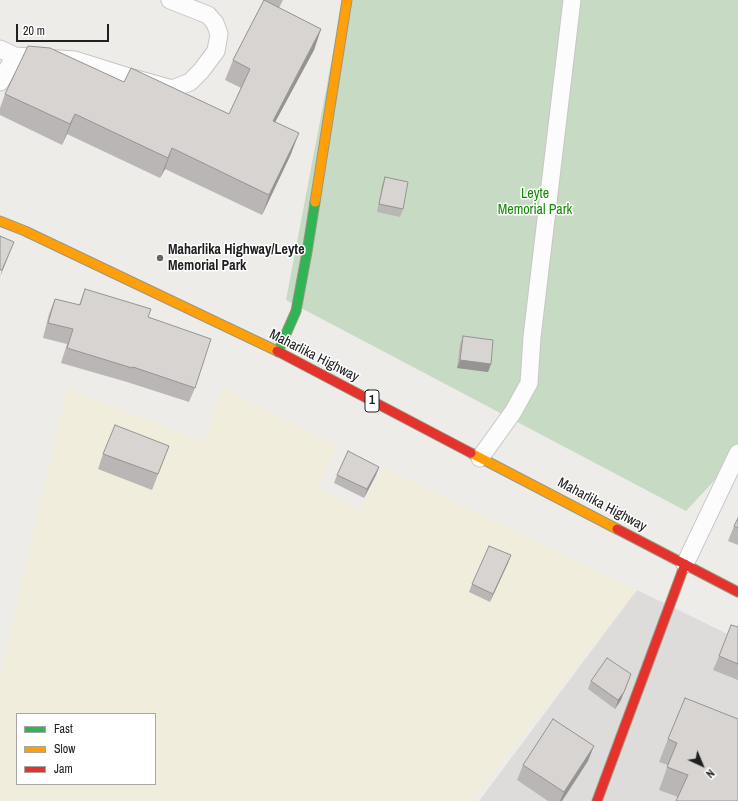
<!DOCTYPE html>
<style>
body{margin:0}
#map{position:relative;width:738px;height:801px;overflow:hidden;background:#eeece9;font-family:"Archivo Narrow",sans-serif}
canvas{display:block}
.legend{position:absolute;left:16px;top:713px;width:140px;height:72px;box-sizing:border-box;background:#fff;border:1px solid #a6a6a6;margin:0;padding:5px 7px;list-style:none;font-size:12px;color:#202020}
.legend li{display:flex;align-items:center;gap:8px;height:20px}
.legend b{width:20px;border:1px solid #a6a6a6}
.north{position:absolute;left:682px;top:745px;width:40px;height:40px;-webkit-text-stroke:3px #fff;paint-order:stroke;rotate:136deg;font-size:11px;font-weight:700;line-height:16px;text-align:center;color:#202020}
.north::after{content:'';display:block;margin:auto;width:14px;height:18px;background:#202020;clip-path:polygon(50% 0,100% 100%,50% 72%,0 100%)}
.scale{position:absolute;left:16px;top:24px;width:93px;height:18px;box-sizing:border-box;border:2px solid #202020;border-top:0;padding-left:5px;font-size:12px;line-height:14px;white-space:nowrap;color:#202020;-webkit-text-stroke:3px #fff;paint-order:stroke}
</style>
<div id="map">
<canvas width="738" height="801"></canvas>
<ul class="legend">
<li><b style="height:5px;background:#30b455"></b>Fast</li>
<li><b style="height:5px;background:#ff9f0a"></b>Slow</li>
<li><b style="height:5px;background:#e5322d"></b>Jam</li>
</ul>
<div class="north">N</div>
<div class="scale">20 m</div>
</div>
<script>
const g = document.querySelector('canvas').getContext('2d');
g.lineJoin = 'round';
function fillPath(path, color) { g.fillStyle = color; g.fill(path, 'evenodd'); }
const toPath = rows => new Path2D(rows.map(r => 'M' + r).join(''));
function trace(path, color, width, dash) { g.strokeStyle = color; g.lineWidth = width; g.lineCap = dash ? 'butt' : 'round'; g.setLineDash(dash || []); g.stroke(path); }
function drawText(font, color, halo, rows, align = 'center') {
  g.font = font + ' "Archivo Narrow",sans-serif'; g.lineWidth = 3; g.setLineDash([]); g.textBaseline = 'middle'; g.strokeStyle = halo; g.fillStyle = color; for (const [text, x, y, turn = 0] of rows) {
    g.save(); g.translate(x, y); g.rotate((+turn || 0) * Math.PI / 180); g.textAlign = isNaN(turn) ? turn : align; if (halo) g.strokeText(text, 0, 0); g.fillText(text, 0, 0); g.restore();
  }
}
const residential = toPath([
 [637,590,738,639,738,801,479,801]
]);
const farmland = toPath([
 [223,388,337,446,317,488,360,510,384,468,637,590,472,801,0,801,0,676,67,389,205,442],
 [17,714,155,714,155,784,17,784]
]);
const cemetery = toPath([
 [343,0,738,0,738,455,686,511,286,300]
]);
const lane = toPath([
 [0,49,15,56,0,82],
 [15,56,75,60,129,77,172,89,190,82,201,71,216,51,219,34,215,23,208,15,170,0],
 [480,458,513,412,529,383,532,337,572,0],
 [685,564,738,453]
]);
const fast = toPath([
 [278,352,296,311,307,252,315,202]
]);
const slow = toPath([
 [315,202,347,0],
 [0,221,25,231,277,351],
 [471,453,617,529]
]);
const jam = toPath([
 [277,351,471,453],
 [617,529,738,592],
 [597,801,685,564]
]);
const wall = toPath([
 [263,0,283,0,279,8,321,29,314,50,275,122,291,154,262,215,165,169,160,178,67,134,62,145,0,115,0,108,5,94,124,82,229,114,241,88,225,80,233,60,264,0],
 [385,177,403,209,400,217,377,212,382,185],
 [85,289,148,317,195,388,189,402,127,382,61,363,67,344,43,338,49,314,55,299,79,305],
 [463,336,491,364,488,372,457,368,460,344],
 [169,446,152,490,98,469,103,454],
 [379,467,376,475,364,498,334,483,337,475],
 [738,518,738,545,728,541,734,526],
 [511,555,508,563,490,602,469,592,472,584],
 [738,627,738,680,713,670,719,656],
 [591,681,621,700,615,709,588,689],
 [738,719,678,797,659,790,668,765,659,762,668,739],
 [588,761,562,801,548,801,517,780,523,765]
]);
const shadedWall = toPath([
 [321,29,314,50,265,141,273,121],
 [75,114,67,134,62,145,70,124],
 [299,133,291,154,262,215,269,195],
 [172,148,165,169,160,178],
 [14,242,0,277,2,270],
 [460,360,491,364,488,372,457,368],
 [379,467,376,475,364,498,367,489],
 [511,555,508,563,490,602,493,594],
 [631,674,621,700,615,709,618,700],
 [594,746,588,761,562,801,560,801,564,792]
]);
const building = toPath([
 [264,0,321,29,273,121,299,133,269,195,172,148,168,158,75,114,70,124,5,94,28,46,50,48,124,82,131,68,229,114,250,69,233,60,264,0],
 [385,177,408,182,403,209,379,204,385,177],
 [0,236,14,242,2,270,0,270,0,236],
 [85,289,151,309,148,317,211,339,195,388,133,367,132,368,67,348,73,329,48,323,55,299,80,305,85,289],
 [463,336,493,340,491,364,460,360,463,336],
 [115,425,169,446,158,474,103,454,115,425],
 [348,451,379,467,367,489,337,475,348,451],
 [738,518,738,528,734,526,738,518],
 [489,546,511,555,493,594,472,584,489,546],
 [731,625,738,627,738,664,719,656,731,625],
 [607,658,631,674,624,692,618,700,591,681,607,658],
 [685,698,738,719,738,801,676,801,688,775,667,767,677,743,668,739,685,698],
 [553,719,594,746,564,792,523,765,553,719]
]);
const markers = [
 [160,258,4,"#686766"]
];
const shields = [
 [372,401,14]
];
const shieldNames = [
 ["1",372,401]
];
const parkNames = [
 ["Leyte",535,194],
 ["Memorial Park",535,210]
];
const poiNames = [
 ["Maharlika Highway/Leyte",168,250],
 ["Memorial Park",168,266]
];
const streetNames = [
 ["Maharlika Highway",314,356,27],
 ["Maharlika Highway",602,505,28]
];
fillPath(residential, '#dddcdb');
fillPath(farmland, '#f0eddc');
fillPath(cemetery, '#c7dac4');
trace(lane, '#c7c6c5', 19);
trace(fast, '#9a977f', 11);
trace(slow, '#9a977f', 11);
trace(jam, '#9a977f', 11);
trace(lane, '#fcfcfc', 17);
trace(fast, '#30b455', 9);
trace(slow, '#ff9f0a', 9);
trace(jam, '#e5322d', 9);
fillPath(wall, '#b9b6b5');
fillPath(shadedWall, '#969493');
fillPath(building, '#d7d4d2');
trace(building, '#969493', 1);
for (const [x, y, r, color] of markers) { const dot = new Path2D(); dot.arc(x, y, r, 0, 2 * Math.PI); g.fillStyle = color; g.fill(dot); trace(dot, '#fff', 1.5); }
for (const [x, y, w] of shields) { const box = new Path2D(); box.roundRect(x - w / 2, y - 11, w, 22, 3); g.fillStyle = '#fff'; g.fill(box); trace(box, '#202020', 1); }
drawText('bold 13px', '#202020', null, shieldNames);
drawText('14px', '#138904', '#fff', parkNames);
drawText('bold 14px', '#202020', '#fff', poiNames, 'left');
drawText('14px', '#202020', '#fff', streetNames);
</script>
